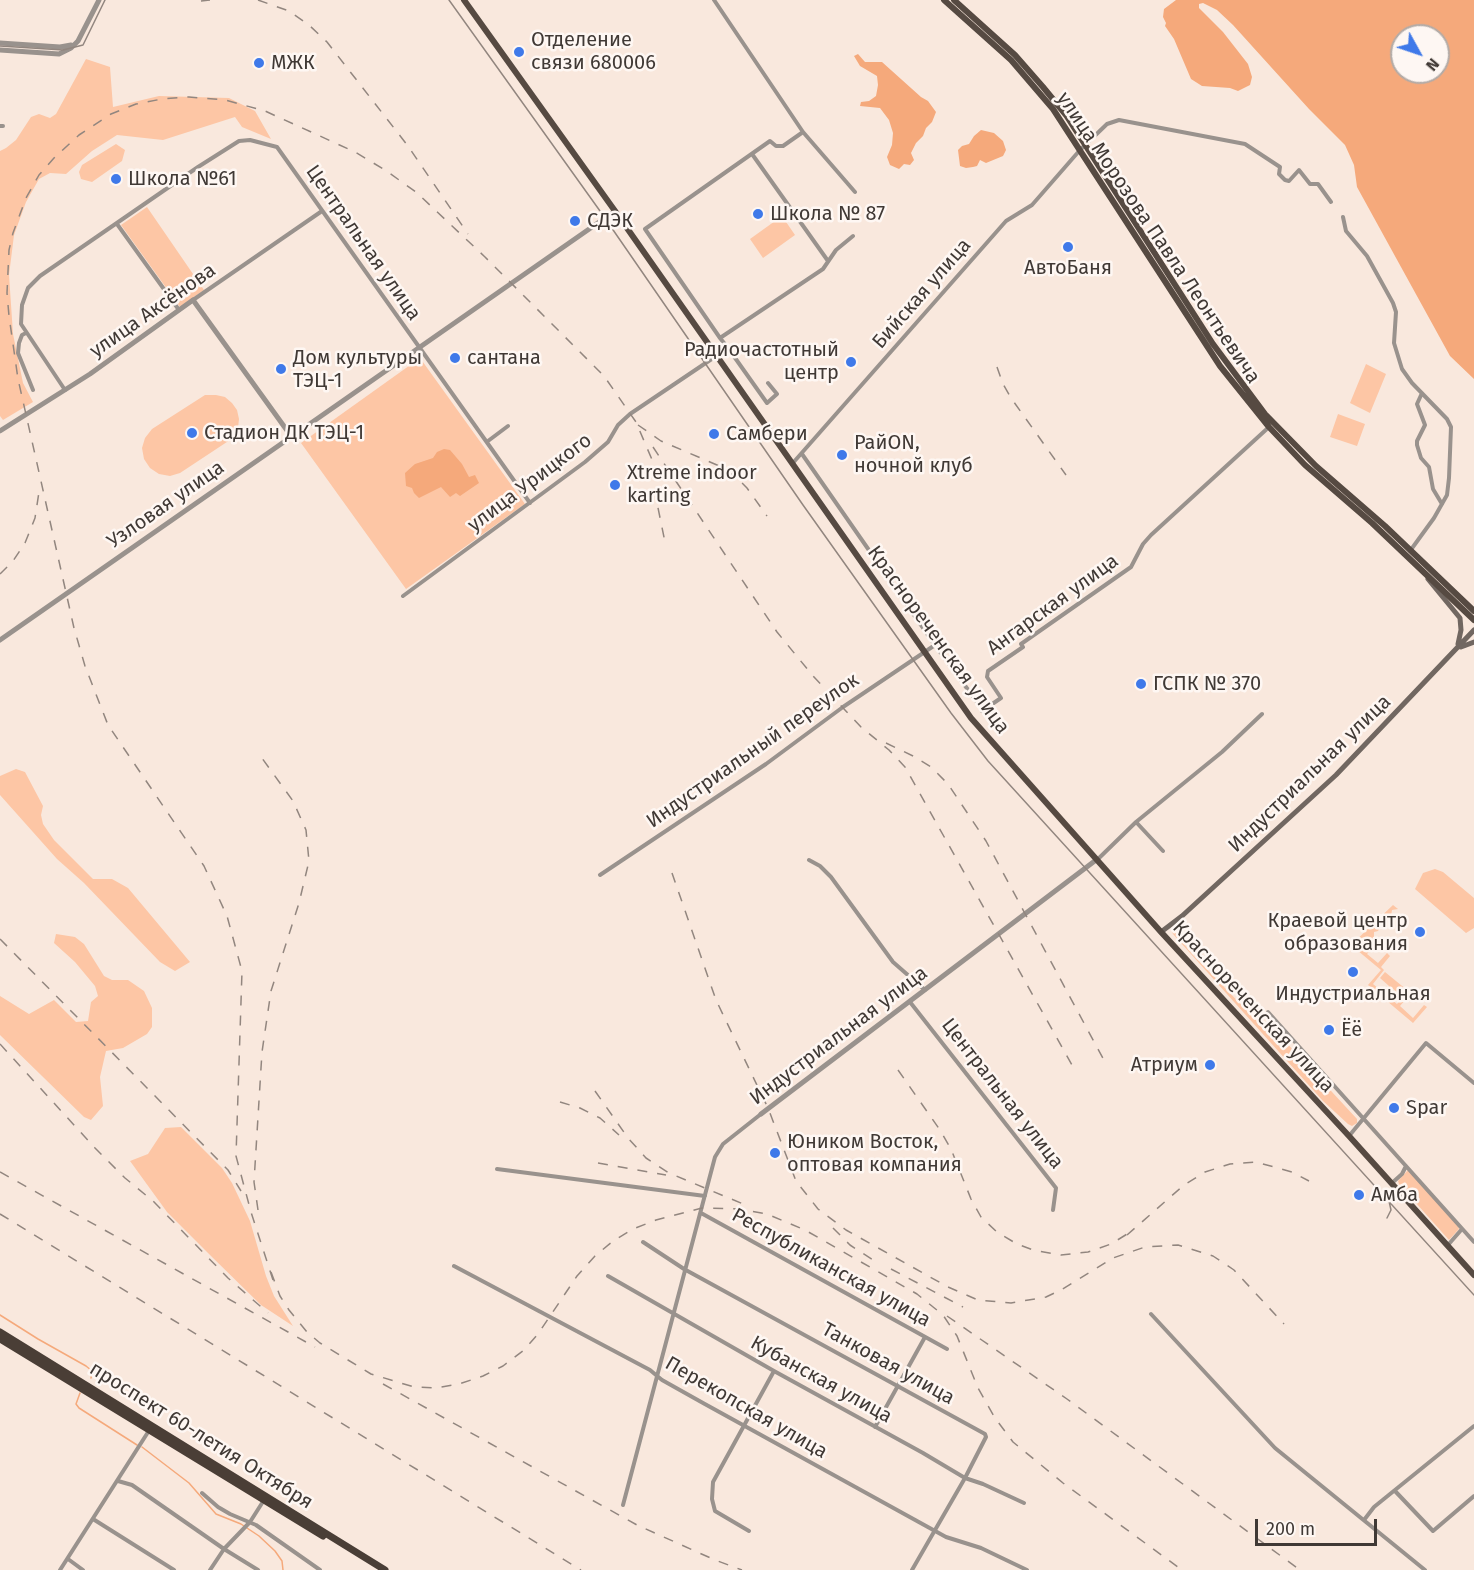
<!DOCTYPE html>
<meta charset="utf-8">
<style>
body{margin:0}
#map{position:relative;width:1474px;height:1570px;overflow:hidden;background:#f9e8dd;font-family:"Fira Sans",sans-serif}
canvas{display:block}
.north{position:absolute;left:1390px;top:24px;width:60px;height:60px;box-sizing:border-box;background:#fef7f3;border:2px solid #b2aba7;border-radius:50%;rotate:130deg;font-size:16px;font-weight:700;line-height:24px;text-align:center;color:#403935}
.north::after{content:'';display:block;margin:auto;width:21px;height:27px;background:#3f79e9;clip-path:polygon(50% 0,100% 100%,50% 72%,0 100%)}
.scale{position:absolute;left:1255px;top:1519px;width:122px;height:27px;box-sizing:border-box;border:3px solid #403935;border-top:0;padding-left:8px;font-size:18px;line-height:21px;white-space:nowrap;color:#403935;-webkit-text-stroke:4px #fef7f3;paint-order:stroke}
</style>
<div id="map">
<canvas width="1474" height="1570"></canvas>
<div class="north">N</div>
<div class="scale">200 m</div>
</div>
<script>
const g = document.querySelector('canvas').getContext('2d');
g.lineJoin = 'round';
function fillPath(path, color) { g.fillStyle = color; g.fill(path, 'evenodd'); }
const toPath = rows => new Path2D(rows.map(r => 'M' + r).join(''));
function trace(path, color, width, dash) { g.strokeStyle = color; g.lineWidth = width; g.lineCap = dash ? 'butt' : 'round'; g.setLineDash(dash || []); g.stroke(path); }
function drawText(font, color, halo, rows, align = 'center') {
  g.font = font + ' "Fira Sans",sans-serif'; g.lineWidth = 5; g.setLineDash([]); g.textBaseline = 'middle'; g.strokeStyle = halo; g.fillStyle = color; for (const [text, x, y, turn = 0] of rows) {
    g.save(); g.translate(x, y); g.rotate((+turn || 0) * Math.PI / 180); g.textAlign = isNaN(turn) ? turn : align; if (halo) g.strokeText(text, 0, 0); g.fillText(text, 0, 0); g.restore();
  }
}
const green = toPath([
 [86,59,110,67,113,107,159,96,229,98,255,111,271,139,242,127,235,117,163,140,117,135,92,151,66,174,50,173,39,179,26,202,14,235,9,275,13,334,23,383,33,402,3,420,0,416,0,151,6,148,16,140,31,117,39,114,50,118,56,114],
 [116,144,125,150,122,161,92,182,81,179,79,172,82,165],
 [147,207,204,290,180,307,121,225],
 [782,216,795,235,763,258,750,239],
 [420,358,525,504,406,589,301,443],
 [1366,364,1386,374,1370,413,1350,403],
 [205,395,216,395,225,397,232,403,237,410,239,419,238,428,233,438,180,473,170,476,159,474,150,468,144,459,142,448,145,438,152,429],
 [1338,414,1365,424,1357,446,1330,437],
 [16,769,25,772,43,806,41,815,43,824,54,840,93,879,112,879,128,888,190,962,175,971,160,962,84,883,57,859,0,795,0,776],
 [1435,869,1443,872,1474,898,1474,928,1466,933,1415,889,1423,873],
 [1393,905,1398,909,1392,910,1391,916,1387,919,1380,920,1381,926,1378,931,1374,932,1374,938,1370,942,1364,938,1358,946,1364,940,1367,942,1361,949,1368,942,1370,944,1364,952,1371,946,1373,947,1367,954,1378,963,1387,953,1390,956,1381,967,1384,970,1373,984,1384,993,1389,986,1380,978,1385,972,1407,990,1402,996,1392,988,1386,995,1397,1004,1408,991,1411,993,1400,1006,1413,1018,1424,1005,1427,1007,1413,1023,1368,985,1381,970,1351,945],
 [1173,926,1179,938,1192,954,1257,1021,1283,1039,1357,1119,1357,1123,1352,1126,1348,1124,1323,1101,1173,934,1171,930],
 [56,934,75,937,84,944,104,976,112,980,128,980,144,991,152,1008,152,1027,147,1034,123,1048,106,1051,100,1077,103,1106,91,1120,84,1117,0,1035,0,996,29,1014,54,1000,76,1022,88,1021,91,1002,98,996,95,986,75,962,54,943],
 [181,1127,222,1168,232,1183,250,1221,266,1276,274,1296,293,1326,261,1305,212,1257,167,1212,130,1161,148,1154,165,1128],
 [1408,1170,1458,1226,1459,1229,1449,1240,1399,1184,1398,1181]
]);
const water = toPath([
 [1176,0,1474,0,1474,379,1450,356,1401,267,1357,187,1354,165,1345,145,1309,109,1233,25,1217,10,1203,3,1199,4,1199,8,1223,32,1248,64,1252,77,1250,85,1238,91,1230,88,1202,86,1191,79,1174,39,1165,26,1166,23,1163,17,1164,9],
 [1402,36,1438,36,1438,72,1402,72],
 [858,54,865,62,882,62,921,97,928,101,936,112,932,122,926,128,923,136,916,143,911,153,914,160,910,165,904,164,899,169,890,165,887,157,892,145,893,133,889,120,880,108,860,106,861,102,869,101,876,96,878,85,877,76,860,66,854,56],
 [981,130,994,133,1003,141,1006,150,1003,156,986,163,980,160,977,166,973,167,966,168,960,166,958,150,962,146,969,144,974,136],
 [444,449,450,450,462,464,469,477,475,475,479,483,460,496,456,493,450,497,441,487,419,498,414,493,412,488,406,486,405,473,415,464,433,458,437,452]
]);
const stream = toPath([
 [0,1315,38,1339,86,1366,92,1371,91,1378],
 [80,1393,76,1404,79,1408,137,1445],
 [142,1447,189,1483,216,1514,241,1524,259,1536,275,1551,282,1561,283,1570]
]);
const minor = toPath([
 [714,0,803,132,855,192],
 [0,126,3,126],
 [752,154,828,261],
 [1343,217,1346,231,1367,256,1393,303,1396,312,1394,343,1402,369,1412,383,1447,419,1451,427,1449,478,1447,495,1434,518,1410,551],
 [117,224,179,310],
 [193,300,322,211],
 [26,333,22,335,19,343,18,353,33,390],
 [720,338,645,229,770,141,776,146,783,146,803,132],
 [728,348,767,403,777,394,768,383],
 [65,390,21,324,22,305,28,288,40,276,198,167,239,141,250,140,277,147,530,503],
 [1422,393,1417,404,1425,425,1417,441,1417,445,1421,458,1429,467,1433,489,1442,504],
 [488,441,508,426],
 [802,454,935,645,997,729],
 [792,464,1006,221,1032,205,1080,150,1107,124,1119,120,1245,144,1280,167,1279,174,1285,180,1289,181,1299,170,1310,184,1318,184,1331,202],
 [403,596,585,462,608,442,618,425,630,414,728,348,720,338,823,269,836,250,853,236],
 [982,711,1001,698,987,677,988,671,1023,647,1021,644,1131,567,1143,544,1151,535,1269,427],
 [1136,822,1163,851],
 [809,860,820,866,831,877,893,962,925,990],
 [1097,860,1136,822,1222,752,1262,714],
 [600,875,766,764,843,707,935,645],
 [910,1002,1056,1188,1053,1210],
 [1268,1012,1474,1242],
 [1349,1136,1426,1043,1474,1083],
 [497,1169,705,1196],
 [1392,1183,1402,1174,1406,1166],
 [701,1213,947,1349],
 [643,1242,684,1269,985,1434,986,1437,965,1478,912,1570],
 [1448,1245,1462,1229],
 [454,1266,650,1370,662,1380,703,1403,946,1537,981,1548,1027,1570],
 [608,1276,774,1371,923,1453,965,1478,983,1484,1024,1503],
 [1151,1314,1275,1448,1425,1570],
 [875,1427,925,1337],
 [118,1481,132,1485,224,1549,258,1570],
 [1395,1491,1433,1531,1474,1496],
 [202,1493,218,1507,230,1514,256,1525,320,1570],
 [623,1505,715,1157,723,1144,761,1114],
 [93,1519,174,1570],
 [1364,1520,1374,1507,1474,1426],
 [749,1531,715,1511,712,1499,713,1482,774,1371],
 [68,1559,83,1570],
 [60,1570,150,1429],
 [210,1570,224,1549,250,1522,264,1500]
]);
const tertiary = toPath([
 [0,43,60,47,71,45],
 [0,50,59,54,71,48,78,41,99,0],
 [0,431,90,374,193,300,291,436],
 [0,640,615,211],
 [761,1114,1096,860]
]);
const secondary = toPath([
 [1428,579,1460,618,1461,630,1458,644],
 [1461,647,1474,642],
 [1161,932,1182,916,1336,775,1474,630]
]);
const primary = toPath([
 [464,0,615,211,971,718,1161,932,1349,1136,1474,1275],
 [944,0,1011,60,1053,109,1220,366,1269,427,1305,465,1372,523,1474,620],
 [954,0,1015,55,1043,87,1066,115,1213,344,1265,414,1316,466,1385,526,1474,611]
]);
const trunk = toPath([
 [0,1332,385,1570],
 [0,1339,323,1536]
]);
const tram = toPath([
 [449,0,600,211,803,505,951,713,988,761,1474,1295],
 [0,46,63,50,83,45,105,0],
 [1387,1218,1391,1210,1389,1201]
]);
const rail = toPath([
 [258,0,289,11,309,25,327,42,408,146,468,234],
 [201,1,210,0],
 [997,367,1003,384,1011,398,1066,475],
 [638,425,661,441,717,465,736,477,747,488,767,516],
 [653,447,777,632,813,676,861,727,889,750,905,767,1072,1065],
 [0,574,13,561,25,543,35,518,39,492],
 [886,743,913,756,931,767,948,784,986,841,1106,1064],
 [672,873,716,1000,768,1108,796,1181,818,1209,846,1230,948,1287,978,1300,1011,1303,1046,1297,1061,1290,1113,1258,1145,1247,1178,1245,1213,1256,1234,1270,1284,1324],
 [0,939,228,1170,241,1191],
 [0,1044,95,1148,125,1178,153,1201,228,1278,268,1313],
 [898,1070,940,1130,951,1149,971,1199,981,1217,997,1232,1017,1244,1033,1250,1061,1255,1088,1252,1111,1244,1132,1231],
 [595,1091,628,1138,646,1158,669,1173,748,1206],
 [560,1102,580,1108,600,1118,619,1135],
 [598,1163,666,1175],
 [0,1172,315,1347],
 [258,1210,254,1182,262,1052,271,991,299,903,309,861,306,830,293,801,259,754],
 [0,1214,581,1570],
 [833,1228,850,1245,873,1260],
 [1127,1235,1184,1185,1205,1172,1230,1164,1256,1162,1292,1172,1309,1181],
 [891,1269,963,1307],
 [271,1272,280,1296,289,1310,307,1332,320,1343,371,1374,414,1387,435,1388,459,1384,483,1376,503,1366,524,1350,538,1334,577,1276,595,1256,613,1241,633,1229,656,1220,702,1208,739,1209,767,1214,805,1230,917,1294,943,1315,957,1336,978,1388,995,1418,1013,1442,1063,1483,1182,1570],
 [273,1280,251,1212,236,1156,242,971,227,916,204,866,108,725,85,666,74,628,18,379,9,316,7,293,9,250,13,233,26,198,39,175,54,158,79,135,111,114,136,104,162,99,189,97,225,100,265,111,355,152,385,170,416,192,485,257,604,376,636,422,653,462,657,503,665,542],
 [947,1316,1067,1399,1300,1570],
 [383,1384,637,1525,715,1560,742,1570]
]);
const markers = [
 [519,52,6,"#3f79e9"],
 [259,63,6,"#3f79e9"],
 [116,179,6,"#3f79e9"],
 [758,214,6,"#3f79e9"],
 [575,221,6,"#3f79e9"],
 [1068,247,6,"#3f79e9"],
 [455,358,6,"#3f79e9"],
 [851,362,6,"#3f79e9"],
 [281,369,6,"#3f79e9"],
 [192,433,6,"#3f79e9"],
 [714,434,6,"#3f79e9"],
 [842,455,6,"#3f79e9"],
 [615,485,6,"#3f79e9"],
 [1141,684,6,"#3f79e9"],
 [1420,932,6,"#3f79e9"],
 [1353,972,6,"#3f79e9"],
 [1329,1030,6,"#3f79e9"],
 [1210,1065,6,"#3f79e9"],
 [1394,1108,6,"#3f79e9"],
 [775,1153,6,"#3f79e9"],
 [1359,1195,6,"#3f79e9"]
];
const poiNames = [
 ["Отделение",531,40],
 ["связи 680006",531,63],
 ["МЖК",271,63],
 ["Школа №61",128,179],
 ["Школа № 87",770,214],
 ["СДЭК",587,221],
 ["АвтоБаня",1068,268,"center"],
 ["Радиочастотный",839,350,"right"],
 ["центр",839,373,"right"],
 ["Дом культуры",293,358],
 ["ТЭЦ-1",293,381],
 ["сантана",467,358],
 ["Стадион ДК ТЭЦ-1",204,433],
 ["Самбери",726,434],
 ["РайON,",854,443],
 ["ночной клуб",854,466],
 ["Xtreme indoor",627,473],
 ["karting",627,496],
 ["ГСПК № 370",1153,684],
 ["Краевой центр",1408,921,"right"],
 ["образования",1408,944,"right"],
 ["Индустриальная",1353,994,"center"],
 ["Ёё",1341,1030],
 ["Атриум",1198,1065,"right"],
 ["Spar",1406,1108],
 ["Юником Восток,",787,1142],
 ["оптовая компания",787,1165],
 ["Амба",1371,1195]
];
const streetNames = [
 ["улица Морозова Павла Леонтьевича",1158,238,56],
 ["Центральная улица",363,243,55],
 ["Бийская улица",922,294,-49],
 ["улица Аксёнова",153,311,-35],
 ["улица Урицкого",530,483,-37],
 ["Узловая улица",166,505,-35],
 ["Ангарская улица",1053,605,-36],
 ["Краснореченская улица",938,640,54],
 ["Индустриальный переулок",753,751,-35],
 ["Индустриальная улица",1310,774,-44],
 ["Краснореченская улица",1253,1007,47],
 ["Индустриальная улица",839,1036,-37],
 ["Центральная улица",1002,1094,52],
 ["Республиканская улица",831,1268,29],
 ["Танковая улица",888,1364,29],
 ["Кубанская улица",821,1380,29],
 ["Перекопская улица",746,1408,30],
 ["проспект 60-летия Октября",201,1436,32]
];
fillPath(green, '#fdc6a5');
fillPath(water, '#f5a97b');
trace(stream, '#f5a97b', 1.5);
trace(minor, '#99928d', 4);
trace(tertiary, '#99928d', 5);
trace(secondary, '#716761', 5);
trace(primary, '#564a42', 6);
trace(trunk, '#4a3e36', 7);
trace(tram, '#92867f', 1.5);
trace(rail, '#92867f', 1.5, [10, 10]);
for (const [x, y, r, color] of markers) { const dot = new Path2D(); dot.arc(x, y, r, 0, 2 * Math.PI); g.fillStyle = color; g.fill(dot); trace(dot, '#fef7f3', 2); }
drawText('20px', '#403935', '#fef7f3', poiNames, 'left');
drawText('20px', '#403935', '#fef7f3', streetNames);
</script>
